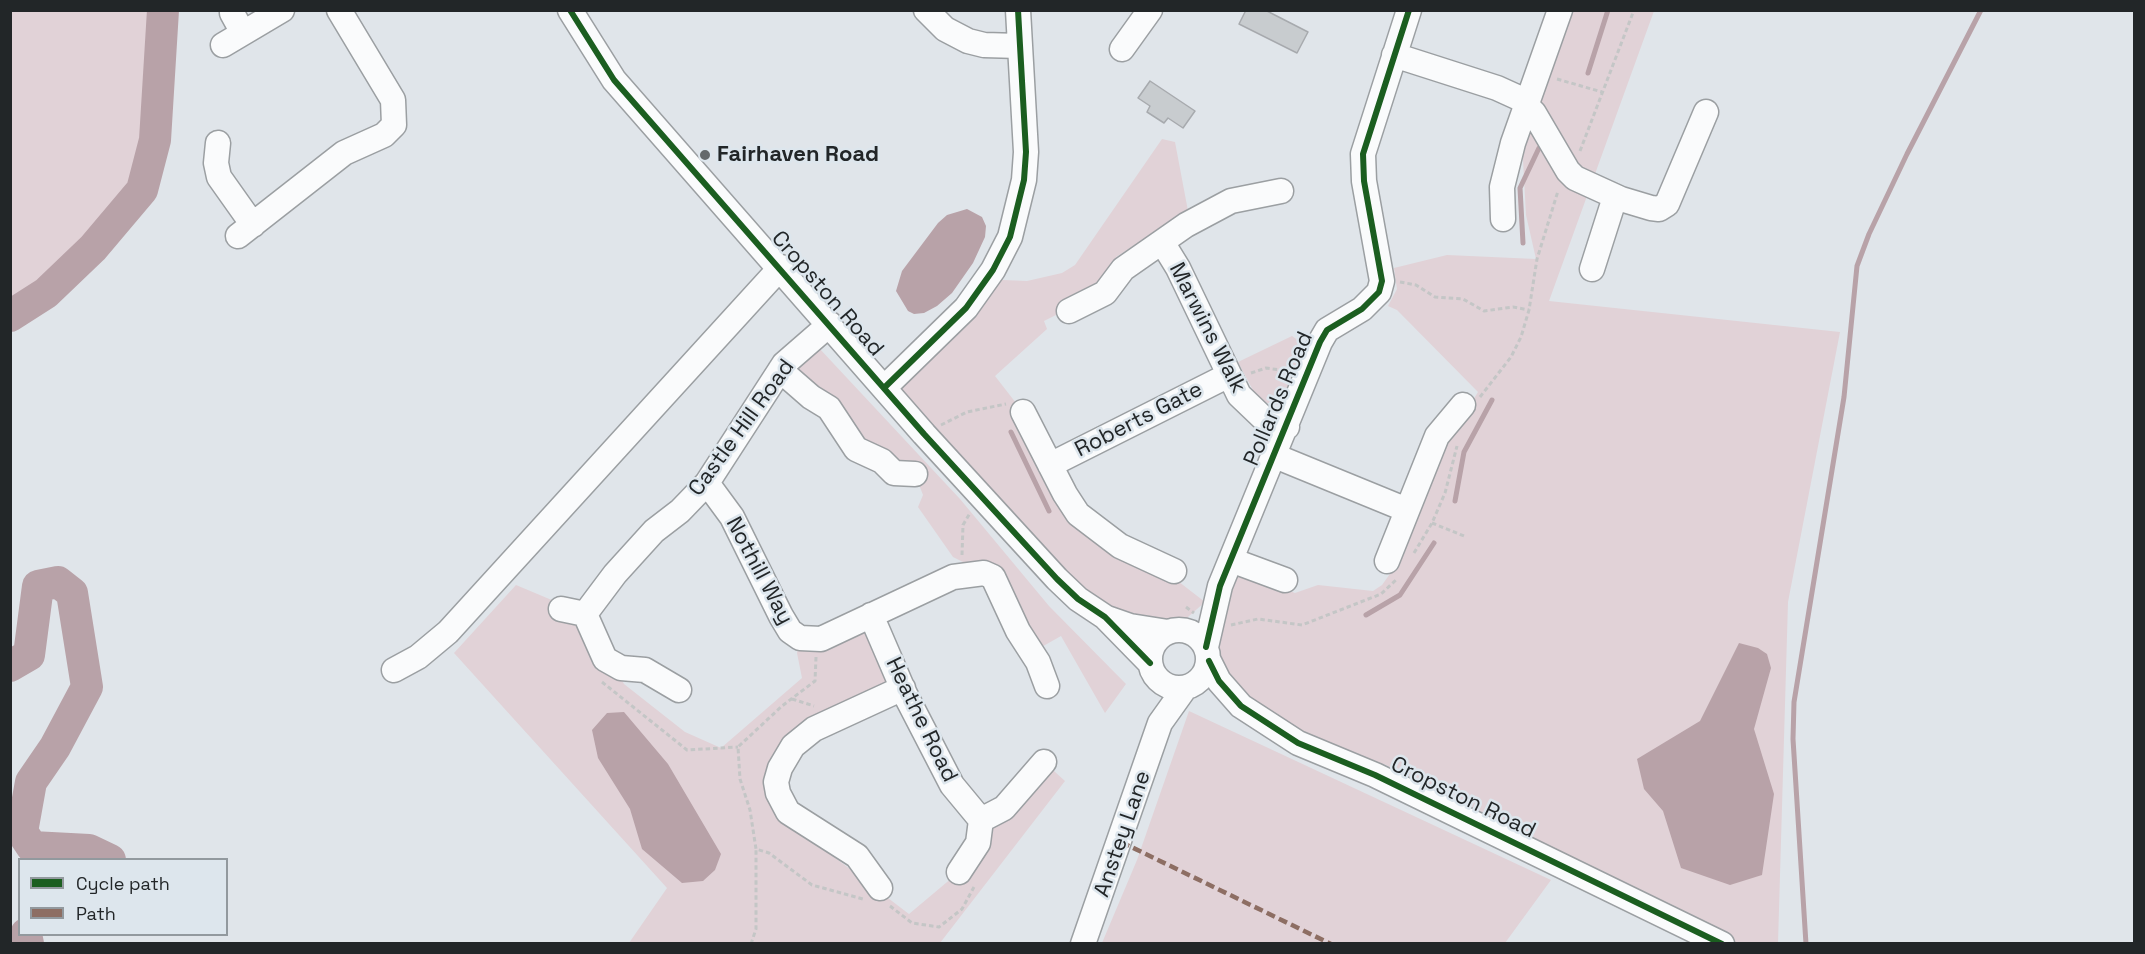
<!DOCTYPE html>
<style>
body{margin:0}
#map{position:relative;width:2145px;height:954px;overflow:hidden;background:#e0e5ea;font-family:"Space Grotesk",sans-serif}
canvas{display:block}
.frame{position:absolute;inset:0;border:12px solid #222628;pointer-events:none}
.legend{position:absolute;left:18px;top:858px;width:210px;height:78px;box-sizing:border-box;background:#dde6ed;border:2px solid #92999e;margin:0;padding:8px 10px;list-style:none;font-size:18px;color:#222628}
.legend li{display:flex;align-items:center;gap:12px;height:30px}
.legend b{width:30px;border:2px solid #92999e}
</style>
<div id="map">
<canvas width="2145" height="954"></canvas>
<div class="frame"></div>
<ul class="legend">
<li><b style="height:8px;background:#1b5e20"></b>Cycle path</li>
<li><b style="height:8px;background:#8d6e63"></b>Path</li>
</ul>
</div>
<script>
const g = document.querySelector('canvas').getContext('2d');
g.lineJoin = 'round';
function fillPath(path, color) { g.fillStyle = color; g.fill(path, 'evenodd'); }
const toPath = rows => new Path2D(rows.map(r => 'M' + r).join(''));
function trace(path, color, width, dash) { g.strokeStyle = color; g.lineWidth = width; g.lineCap = dash ? 'butt' : 'round'; g.setLineDash(dash || []); g.stroke(path); }
function drawText(font, color, halo, rows, align = 'center') {
  g.font = font + ' "Space Grotesk",sans-serif'; g.lineWidth = 5; g.setLineDash([]); g.textBaseline = 'middle'; g.strokeStyle = halo; g.fillStyle = color; for (const [text, x, y, turn = 0] of rows) {
    g.save(); g.translate(x, y); g.rotate((+turn || 0) * Math.PI / 180); g.textAlign = isNaN(turn) ? turn : align; if (halo) g.strokeText(text, 0, 0); g.fillText(text, 0, 0); g.restore();
  }
}
const green = toPath([
 [11,10,153,11,142,190,46,293,11,310],
 [1573,11,1654,11,1549,301,1840,332,1788,602,1778,943,1726,943,1384,764,1380,774,1298,743,1219,681,1210,621,1220,586,1240,571,1295,593,1318,585,1373,591,1382,585,1392,571,1441,441,1467,410,1478,392,1397,310,1388,306,1397,289,1394,268,1447,255,1536,259,1526,215,1522,141],
 [1162,139,1175,142,1188,211,1116,257,1110,273,1101,284,1058,307,1058,314,1044,321,1047,329,995,376,1023,412,1065,494,1205,602,1172,631,1105,617,885,387,993,270,1003,280,1027,281,1062,273,1075,265],
 [1292,336,1306,346,1284,401,1278,405,1263,402,1255,394,1238,362],
 [819,348,960,499,1049,606,1126,684,1105,713,1061,636,1038,649,993,577,953,557,918,507,923,495,915,474,894,473,787,376],
 [516,585,585,614,624,684,685,732,721,748,802,678,797,653,800,638,873,619,896,685,770,768,775,812,909,914,959,872,978,843,1044,762,1065,781,940,943,629,943,667,888,454,653],
 [1189,711,1551,880,1505,943,1102,943,1137,860]
]);
const water = toPath([
 [967,209,982,217,986,226,985,237,973,263,952,293,937,306,924,313,914,314,908,311,896,291,902,271,938,223,947,215],
 [1739,643,1758,648,1767,654,1771,668,1754,729,1774,794,1762,875,1730,885,1681,868,1663,811,1644,789,1637,759,1700,721],
 [624,712,668,764,721,854,715,870,703,881,682,883,642,849,630,809,598,758,592,730,607,713]
]);
const stream = toPath([
 [1588,73,1608,10],
 [1523,243,1520,188,1539,148],
 [1011,432,1049,511],
 [1455,501,1464,452,1492,400],
 [1366,615,1400,595,1434,543],
 [1806,944,1793,739,1794,702,1844,397,1857,266,1869,234,1907,154,1981,10]
]);
const river = toPath([
 [10,316,46,293,93,248,142,190,155,140,163,10],
 [10,666,29,655,38,586,58,582,72,593,87,687,55,747,31,782,22,832,32,847,89,850,110,860],
 [26,934,28,944]
]);
const building = toPath([
 [1246,10,1265,10,1308,32,1297,53,1239,24,1246,10],
 [1150,81,1195,111,1183,128,1168,118,1164,123,1147,112,1150,106,1138,98,1150,81]
]);
const path = toPath([
 [1557,79,1602,92],
 [1580,151,1634,10],
 [1400,282,1416,285,1435,297,1463,299,1484,311,1513,307,1529,310],
 [1251,373,1266,368,1288,371],
 [1480,397,1511,357,1521,337,1529,310,1537,259,1558,191],
 [941,425,967,412,1006,404],
 [1432,523,1464,536],
 [1414,553,1432,523,1445,493,1457,446],
 [962,555,963,525,970,513],
 [1186,607,1194,613],
 [1231,625,1258,619,1302,625,1381,594,1397,579],
 [816,657,815,681,782,706,738,747,740,779,750,810,756,849,769,853,812,885,863,899],
 [602,682,687,750,738,747],
 [792,699,814,706],
 [890,906,912,923,939,927,962,909,974,887],
 [751,944,756,929,756,849]
]);
const minor = toPath([
 [570,10,614,80,924,434,1057,579,1078,599,1105,617,1150,663],
 [926,10,945,29,968,41,984,45,1019,46],
 [232,13,243,33],
 [223,45,282,10],
 [1122,49,1150,10],
 [1394,55,1497,88,1519,98,1534,113,1568,171,1575,178,1621,199,1651,208,1659,209,1667,204,1706,112],
 [218,143,216,163,219,177,253,225],
 [1503,219,1502,187,1513,143,1560,10],
 [238,236,344,153,384,135,394,125,393,100,339,10],
 [1162,242,1178,268,1239,395,1262,417,1287,427],
 [1592,269,1615,197],
 [1069,311,1105,293,1123,269,1186,225,1231,201,1281,191],
 [780,370,811,397,829,408,856,449,882,461,894,473,915,474],
 [885,387,966,308,993,270,1010,237,1024,180,1026,152,1018,10],
 [1023,412,1065,494,1078,514,1120,546,1174,571],
 [1275,456,1407,510],
 [1050,465,1229,375],
 [707,483,732,517,781,616,790,631,800,638,821,639,953,577,984,573,993,577,1018,631,1038,662,1047,686],
 [1231,560,1285,580],
 [1387,561,1437,436,1463,405],
 [561,609,585,614,605,659,621,668,645,670,679,690],
 [585,614,615,574,654,531,680,511,707,483,784,364,830,324],
 [871,615,905,694,952,785,981,820],
 [1107,618,1130,626,1168,632],
 '1150 659a29 29 0 1 1 58 0a29 29 0 1 1-58 0Z',
 [1206,647,1220,586,1320,342,1327,330,1362,309,1379,292,1382,281,1364,181,1363,154,1409,10],
 [1209,661,1219,681,1241,706,1298,743,1375,775,1722,944],
 [394,670,418,657,448,632,781,267],
 [959,872,978,843,981,820,1004,808,1044,762],
 [880,888,857,856,788,812,778,793,776,782,780,768,793,746,814,729,903,688],
 [1083,944,1160,723,1185,688]
]);
const quiet = toPath([
 [1121,842,1331,944]
]);
const cycleway = toPath([
 [570,10,614,80,924,434,1057,579,1078,599,1105,617,1150,663],
 [885,387,966,308,993,270,1010,237,1024,180,1026,152,1018,10],
 [1206,647,1220,586,1320,342,1327,330,1362,309,1379,292,1382,281,1364,181,1363,154,1409,10],
 [1209,661,1219,681,1241,706,1298,743,1375,775,1722,944]
]);
const markers = [
 [705,155,6,"#64696c"]
];
const poiNames = [
 ["Fairhaven Road",717,155]
];
const streetNames = [
 ["Cropston Road",827,294,49],
 ["Marwins Walk",1207,328,63],
 ["Pollards Road",1279,399,-67],
 ["Roberts Gate",1139,420,-27],
 ["Castle Hill Road",742,428,-54],
 ["Nothill Way",759,571,62],
 ["Heathe Road",921,720,64],
 ["Cropston Road",1463,798,26],
 ["Anstey Lane",1123,834,-71]
];
fillPath(green, '#e1d2d7');
fillPath(water, '#b8a2a8');
trace(stream, '#b8a2a8', 5);
trace(river, '#b8a2a8', 32);
fillPath(building, '#c8cccf');
trace(building, '#a7aaae', 1.5);
trace(minor, '#9b9fa2', 27);
trace(path, '#c4c6c6', 3, [4.5, 3]);
trace(minor, '#fafbfc', 24);
trace(quiet, '#8d6e63', 4.5, [9, 4.5]);
trace(cycleway, '#1b5e20', 6);
for (const [x, y, r, color] of markers) { const dot = new Path2D(); dot.arc(x, y, r, 0, 2 * Math.PI); g.fillStyle = color; g.fill(dot); trace(dot, '#dde6ed', 2); }
drawText('bold 22px', '#222628', '#dde6ed', poiNames, 'left');
drawText('22px', '#222628', '#dde6ed', streetNames);
</script>
